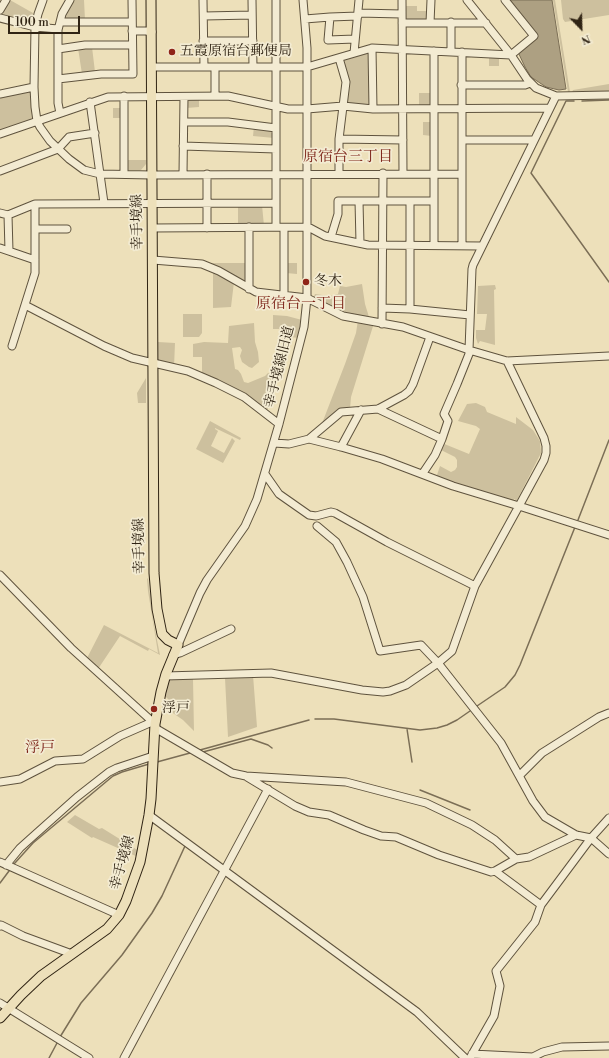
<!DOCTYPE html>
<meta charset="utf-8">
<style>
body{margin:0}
#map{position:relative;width:609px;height:1058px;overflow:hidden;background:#ede0ba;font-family:"Libre Bodoni",serif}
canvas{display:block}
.north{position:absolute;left:561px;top:8px;width:40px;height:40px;-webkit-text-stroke:3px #f3ebd2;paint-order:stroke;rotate:157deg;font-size:11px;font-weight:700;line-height:16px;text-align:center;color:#302414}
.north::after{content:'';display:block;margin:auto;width:14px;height:18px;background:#302414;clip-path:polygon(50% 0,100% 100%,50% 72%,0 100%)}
.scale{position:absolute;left:8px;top:16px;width:72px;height:18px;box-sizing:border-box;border:2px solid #302414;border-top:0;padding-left:5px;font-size:12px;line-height:14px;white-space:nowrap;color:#302414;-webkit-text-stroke:3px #f3ebd2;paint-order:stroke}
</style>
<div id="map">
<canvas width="609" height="1058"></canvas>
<div class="north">N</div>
<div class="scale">100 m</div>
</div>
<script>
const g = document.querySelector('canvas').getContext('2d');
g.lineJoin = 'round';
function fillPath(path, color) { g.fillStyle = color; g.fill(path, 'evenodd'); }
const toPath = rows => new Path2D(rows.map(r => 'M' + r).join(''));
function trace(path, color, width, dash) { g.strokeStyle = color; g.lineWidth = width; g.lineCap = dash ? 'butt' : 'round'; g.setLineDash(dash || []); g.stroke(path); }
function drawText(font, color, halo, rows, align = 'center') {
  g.font = font + ' "Libre Bodoni","Noto Serif JP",serif'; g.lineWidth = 3.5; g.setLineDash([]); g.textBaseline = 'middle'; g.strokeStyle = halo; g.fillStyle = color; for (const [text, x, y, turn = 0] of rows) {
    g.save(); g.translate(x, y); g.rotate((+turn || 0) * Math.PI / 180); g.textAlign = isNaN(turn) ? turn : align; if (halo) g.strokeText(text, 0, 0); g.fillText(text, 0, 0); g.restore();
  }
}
const green = toPath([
 [8,0,10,0,33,13,31,23,0,15],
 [73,0,84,0,85,20,64,19,64,18],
 [553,0,555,0,570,92,568,92],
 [561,0,609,0,609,15,565,22,563,19],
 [406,6,417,6,417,11,429,11,429,20,408,21,406,19],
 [92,47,95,72,82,74,78,48],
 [368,51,371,54,372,104,368,107,345,103,342,61,343,59],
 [489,56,499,56,499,66,489,66],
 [609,84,609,91,572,92,573,90],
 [28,90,30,92,32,118,31,120,0,132,0,96],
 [419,93,432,93,432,105,430,106,419,106],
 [187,99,199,99,199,107,186,108],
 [113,108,122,108,122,118,113,118],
 [423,122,432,122,432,136,423,135],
 [254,126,273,128,274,138,253,136],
 [125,160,146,160,146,164,141,170,128,170,126,168],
 [238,205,262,205,264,226,238,226],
 [205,263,246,263,247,284],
 [285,263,297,263,297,274,286,273],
 [214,271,234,282,231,307,213,308,213,272],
 [362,284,365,304,369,317,344,314,313,299,315,294,330,296,338,294,340,286,346,287],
 [495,285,496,289,494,290,495,345,480,341,478,344,476,338,476,330,485,330,487,314,477,314,478,286],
 [183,314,202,314,202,333,199,337,183,337],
 [273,315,287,316,302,320,299,338,281,336,282,329,273,329],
 [358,320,374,323,351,397,350,409,321,426,345,364,356,333],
 [254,323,255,342,258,352,259,362,252,368,249,367,242,362,240,356,242,350,240,347,232,348,235,369,238,370,241,374,244,382,248,383,265,376,268,373,274,374,267,412,201,374,202,371,202,357,193,357,193,344,204,342,228,343,229,326],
 [158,342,175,343,174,367,158,363],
 [146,378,146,403,138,403,137,393],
 [476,403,485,407,487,412,516,424,516,417,533,430,540,441,541,453,516,502,515,499,513,500,514,503,453,484,433,476,429,474,427,471,432,463,429,468,429,473,434,475,437,475,440,466,451,472,455,470,457,467,457,460,455,457,441,450,442,443,469,454,480,429,476,426,458,421,467,404],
 [210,421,241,438,240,440,215,428,215,429,218,431,211,446,224,453,232,438,235,441,223,463,196,449],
 [148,578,153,620,160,655,149,649,148,651,120,636,98,669,86,660,104,625,158,653,148,591,147,579],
 [253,675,257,727,228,737,225,678],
 [192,677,193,679,194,731,183,720,167,709,167,705,170,701,165,696,169,678],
 [75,815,99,829,102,828,139,851,138,857,93,837,92,838,67,822]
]);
const water = toPath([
 [508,0,552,0,566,89,559,90,546,87,531,77,525,67,518,52,538,37,508,0]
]);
const stream = toPath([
 [574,101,566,101,531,173,609,282],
 [582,101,609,100],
 [578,520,609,440],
 [477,706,505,687,515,675,520,665,575,527],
 [315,719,334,719,420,730,437,728,447,725,457,720,470,711],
 [407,729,412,762],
 [200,750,309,720],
 [200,750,203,752,251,739,268,745,272,748],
 [157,762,190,753],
 [420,790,470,810],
 [14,864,33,843,113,776,122,772,149,764],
 [0,883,9,871],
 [60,1037,81,1003,122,955,152,913,162,896,185,846],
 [49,1058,57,1043]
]);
const minor = toPath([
 [43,0,38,14,35,27,34,87,35,107,37,121,40,127,50,141,69,159,84,170,100,174,152,175,462,174],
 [203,0,204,67],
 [252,0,253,67],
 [276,0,276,227],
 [402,0,403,173],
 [467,0,511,55,527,79,536,88,556,96,609,95],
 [0,10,6,0],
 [358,13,402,14],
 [204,16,252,15],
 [330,17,358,16],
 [0,18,35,27,58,29],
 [305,19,330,17,328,40,355,39],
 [60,22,132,22],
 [402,23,486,23],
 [430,23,431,0],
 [132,31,146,31,152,32],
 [203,41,253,41],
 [372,48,373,109],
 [58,49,85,45,132,45],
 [451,52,451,22],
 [462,52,462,245],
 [354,53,359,0],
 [339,58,346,82,339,139,339,173],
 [151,67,307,67,372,48,511,55,534,36,505,0],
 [215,67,215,96],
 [58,79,101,74,133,74,132,0],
 [461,85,525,85,530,83],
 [0,94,34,87],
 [90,102,104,203],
 [60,113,58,103,58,30,62,14,70,0],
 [184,122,228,122,276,128],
 [0,134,108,97,228,96,288,109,307,109,343,106,373,109,550,108],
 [339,139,403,140],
 [462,140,534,140],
 [183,146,276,149],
 [0,171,58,149,69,137,95,133],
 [124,174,124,96],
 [183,174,184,97],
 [359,201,360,243],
 [410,201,410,309],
 [434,201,434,245],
 [0,213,8,215,35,204,276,203],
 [8,215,9,251],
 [249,227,249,289],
 [152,228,307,227,310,228,325,236,368,245,482,246],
 [207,228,207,174],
 [284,228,284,295],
 [35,229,67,229],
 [331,237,338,214,338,201,434,201,434,51],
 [0,248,35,260],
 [153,260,202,264,219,271,256,292,307,298,343,316,403,327,469,350,472,269,473,265,556,96],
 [25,305,104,346,132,358,188,371,216,383,244,397,279,424],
 [382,308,410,309,470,315],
 [382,324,383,173],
 [12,346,35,273,35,204],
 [378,409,442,439,435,455,423,473],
 [309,439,341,412,378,409,404,395,409,391,413,384,430,337],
 [442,439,448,421,444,414,457,384,469,354,469,350,507,361,609,356],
 [274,443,289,444,309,439,341,447,382,459,453,486,519,506,544,460,546,453,546,446,544,438,507,361],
 [341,447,361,410],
 [265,474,279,494,309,515,316,516,331,512,335,513,387,542,475,586],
 [317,526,336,542,347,562,363,597,380,651,421,645,438,663,501,743,533,801,545,817,576,835,591,838,609,854],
 [0,575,71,648,155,724],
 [178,645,200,593,207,580,245,526,257,499,279,424,304,327,307,298,307,48,303,0],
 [173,655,180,653,231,629],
 [165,676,271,673,362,690,383,692,390,691,406,685,438,663,452,651,475,586,519,506,609,535],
 [155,728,232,773,246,776,346,782,426,803,472,825,495,840,516,859,529,857,576,835],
 [520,775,542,753,599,717,609,713],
 [247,777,295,806,309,812,329,815,364,830,381,836,396,837,439,855,491,872,495,871,516,859],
 [0,782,20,779,55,761,83,759,120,736,152,722],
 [149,815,417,1012,465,1058],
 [0,862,119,915],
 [6,865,20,848,30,839,77,797,109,772,117,768,153,756],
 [495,871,541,905],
 [0,926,1,925,23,936,72,954],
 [0,1003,89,1058],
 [472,1054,533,1057,543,1052,562,1047,609,1046],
 [124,1058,268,789],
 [470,1058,494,1016,500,986,496,971,535,922,541,905,591,838,609,818]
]);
const major = toPath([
 [0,1018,21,995,41,976,107,929,119,915,126,901,140,862,149,815,151,799,155,724,161,692,166,674,178,645,168,640,162,634,157,609,154,573,151,0]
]);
const markers = [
 [172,52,4,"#8f2418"],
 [306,282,4,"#8f2418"],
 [154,709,4,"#8f2418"]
];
const poiNames = [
 ["五霞原宿台郵便局",180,52],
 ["冬木",314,282],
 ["浮戸",162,709]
];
const streetNames = [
 ["幸手境線",138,222,-91],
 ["幸手境線旧道",280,367,-76],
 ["幸手境線",140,546,-91],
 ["幸手境線",123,863,-74]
];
const neighbourhoodNames = [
 ["原宿台三丁目",348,157],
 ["原宿台一丁目",301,304],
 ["浮戸",40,748]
];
fillPath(green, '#cdc09e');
fillPath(water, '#ada082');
trace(water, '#7b6e56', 1);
trace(stream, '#7b6e56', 1.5);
trace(minor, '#5f533e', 9);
trace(major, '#302414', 11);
trace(minor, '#f3ebd2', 7);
trace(major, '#ede0ba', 9);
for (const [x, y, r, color] of markers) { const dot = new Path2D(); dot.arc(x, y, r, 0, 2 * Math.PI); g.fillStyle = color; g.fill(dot); trace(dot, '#f3ebd2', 1.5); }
drawText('14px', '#302414', '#f3ebd2', poiNames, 'left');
drawText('14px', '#302414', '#f3ebd2', streetNames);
drawText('15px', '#7a1f14', '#f3ebd2', neighbourhoodNames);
</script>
